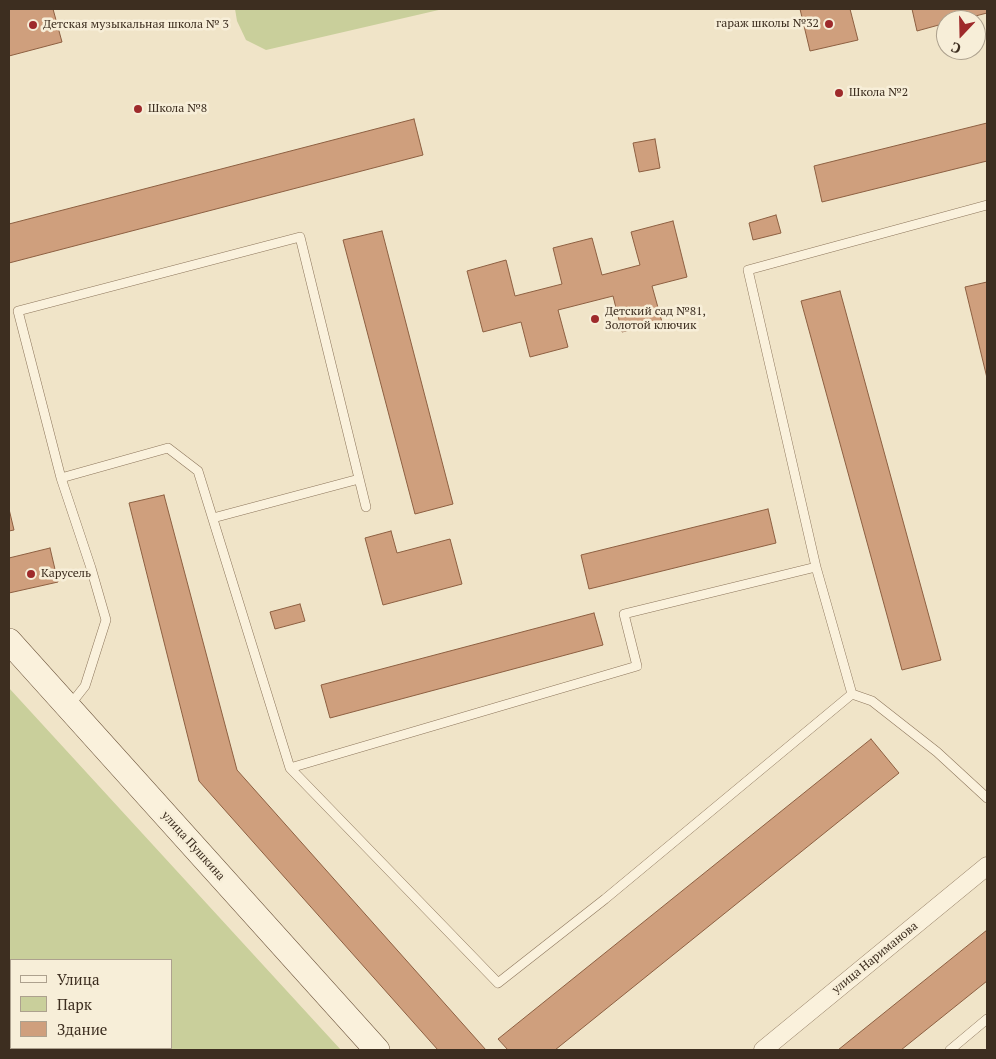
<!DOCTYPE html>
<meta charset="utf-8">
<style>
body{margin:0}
#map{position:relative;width:996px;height:1059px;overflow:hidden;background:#f0e4c8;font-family:"PT Serif",serif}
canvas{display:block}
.frame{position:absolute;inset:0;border:10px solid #3d2e20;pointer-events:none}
.legend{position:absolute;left:10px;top:959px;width:162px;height:90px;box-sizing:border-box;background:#f7eed8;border:1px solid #ada18e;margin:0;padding:6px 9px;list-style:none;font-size:15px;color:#3d2e20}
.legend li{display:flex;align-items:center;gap:10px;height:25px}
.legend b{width:25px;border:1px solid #ada18e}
.north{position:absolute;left:936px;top:10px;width:50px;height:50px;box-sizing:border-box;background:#f7eed8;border:1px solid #ada18e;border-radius:50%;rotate:201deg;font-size:14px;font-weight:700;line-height:20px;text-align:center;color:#3d2e20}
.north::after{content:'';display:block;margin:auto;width:18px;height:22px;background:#9e2a2b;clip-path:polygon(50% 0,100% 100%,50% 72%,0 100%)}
</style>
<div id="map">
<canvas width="996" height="1059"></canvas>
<div class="frame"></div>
<ul class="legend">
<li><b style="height:6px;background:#faf1dc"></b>Улица</li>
<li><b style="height:14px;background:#c9cf9b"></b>Парк</li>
<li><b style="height:14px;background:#cf9f7d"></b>Здание</li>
</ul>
<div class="north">С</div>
</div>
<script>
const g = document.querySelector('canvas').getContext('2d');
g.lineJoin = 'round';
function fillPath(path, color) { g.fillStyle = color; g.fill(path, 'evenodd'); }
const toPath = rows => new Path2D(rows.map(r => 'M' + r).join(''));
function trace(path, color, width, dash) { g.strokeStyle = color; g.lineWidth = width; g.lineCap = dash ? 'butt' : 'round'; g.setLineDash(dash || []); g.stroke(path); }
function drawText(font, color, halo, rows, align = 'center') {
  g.font = font + ' "PT Serif",serif'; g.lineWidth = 5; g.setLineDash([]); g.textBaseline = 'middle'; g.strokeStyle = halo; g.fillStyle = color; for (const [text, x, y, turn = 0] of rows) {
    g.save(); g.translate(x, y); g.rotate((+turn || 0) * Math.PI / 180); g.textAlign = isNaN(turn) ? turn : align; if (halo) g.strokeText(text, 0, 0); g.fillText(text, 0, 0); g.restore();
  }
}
const green = toPath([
 [235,9,443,9,266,50,246,40,237,21],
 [9,688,341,1050,9,1050,9,1044,11,1045,11,1048,31,1049,171,1048,171,960,11,960,11,1026,9,1023]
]);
const building = toPath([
 [9,9,53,9,62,42,9,56,9,9],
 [800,9,850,9,858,40,810,51,800,9],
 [912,9,987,9,987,13,960,20,946,20,946,23,917,31,912,9],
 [414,119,423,155,9,263,9,224,414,119],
 [987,123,987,161,822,202,814,166,987,123],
 [655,139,660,168,639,172,633,143,655,139],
 [776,215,781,233,753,240,749,223,776,215],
 [673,221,687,277,652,286,662,322,622,332,613,296,558,310,568,347,530,357,521,322,483,332,467,271,506,260,515,296,562,284,553,248,592,238,602,275,640,265,631,232,673,221],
 [382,231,453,504,415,514,343,240,382,231],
 [987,282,987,378,965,287,987,282],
 [840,291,941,660,902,670,801,301,840,291],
 [164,495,237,770,486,1050,438,1050,199,781,129,503,164,495],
 [9,509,14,530,9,531,9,509],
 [768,509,776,543,589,589,581,555,768,509],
 [391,531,397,553,450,539,462,584,383,605,365,538,391,531],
 [50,548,58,582,9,593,9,558,50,548],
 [300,604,305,621,275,629,270,612,300,604],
 [594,613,603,645,330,718,321,685,594,613],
 [871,739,899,773,555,1050,508,1050,498,1039,871,739],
 [987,930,987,981,901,1050,838,1050,987,930]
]);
const lane = toPath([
 [61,478,18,311,300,237,366,507],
 [213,518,359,479],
 [816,567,852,694],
 [70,705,85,686,106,620,91,568,61,478,168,448,198,471,290,768,498,983,605,899,852,694,872,701,937,752,987,798],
 [290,768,637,666,624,614,816,567,748,270,987,205],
 [950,1050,987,1019]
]);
const street = toPath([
 [763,1050,987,866]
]);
const secondary = toPath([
 [9,641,377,1050]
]);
const markers = [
 [829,24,5,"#9e2a2b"],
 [33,25,5,"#9e2a2b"],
 [839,93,5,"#9e2a2b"],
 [138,109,5,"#9e2a2b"],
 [595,319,5,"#9e2a2b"],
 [31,574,5,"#9e2a2b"]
];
const poiNames = [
 ["гараж школы №32",819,24,"right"],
 ["Детская музыкальная школа № 3",43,25],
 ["Школа №2",849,93],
 ["Школа №8",148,109],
 ["Детский сад №81,",605,312],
 ["Золотой ключик",605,326],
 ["Карусель",41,574]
];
const streetNames = [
 ["улица Пушкина",193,846,48],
 ["улица Нариманова",875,958,-39]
];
fillPath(green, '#c9cf9b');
fillPath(building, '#cf9f7d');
trace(building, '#8d5f41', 1);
trace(lane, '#8d765c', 10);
trace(street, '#8d765c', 19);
trace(secondary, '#6f573f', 26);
trace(lane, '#faf1dc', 9);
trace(street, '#faf1dc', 18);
trace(secondary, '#faf1dc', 25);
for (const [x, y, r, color] of markers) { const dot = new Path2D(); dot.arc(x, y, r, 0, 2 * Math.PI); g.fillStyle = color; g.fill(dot); trace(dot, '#f7eed8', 2); }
drawText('12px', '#3d2e20', '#f7eed8', poiNames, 'left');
drawText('12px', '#3d2e20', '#f7eed8', streetNames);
</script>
